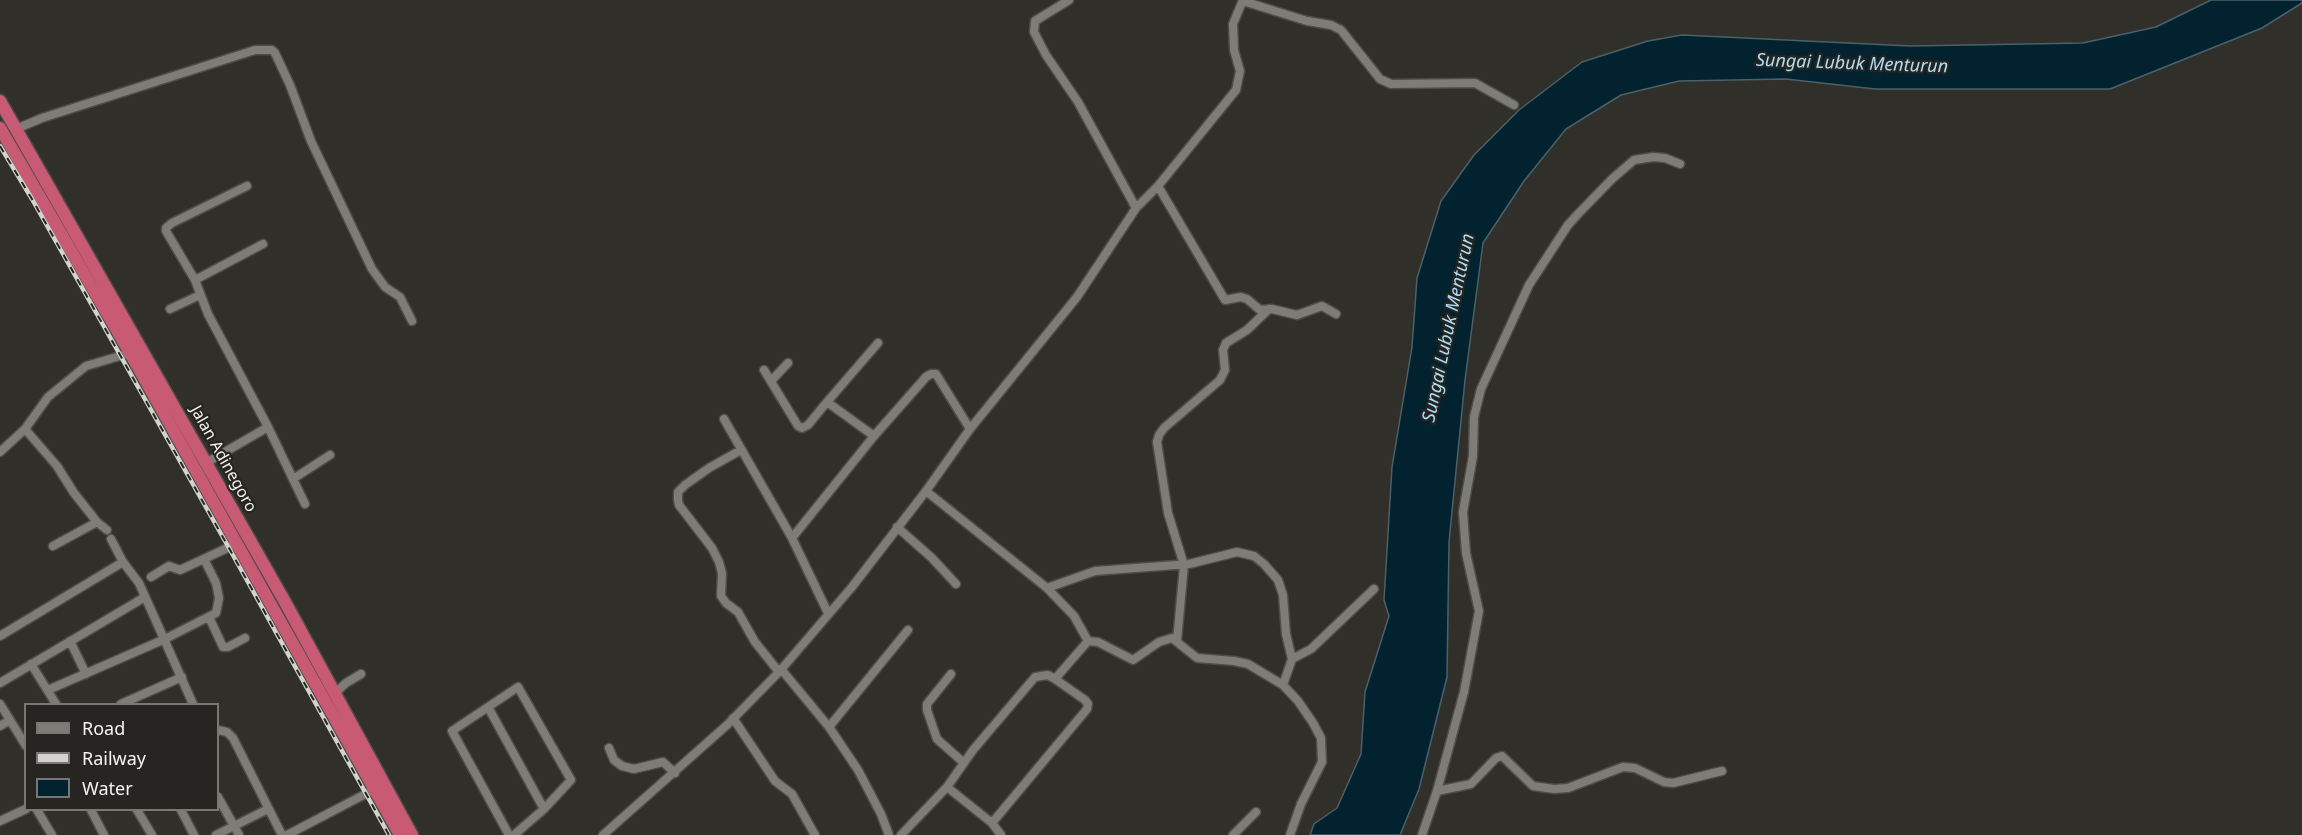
<!DOCTYPE html>
<style>
body{margin:0}
#map{position:relative;width:2302px;height:835px;overflow:hidden;background:#302f2a;font-family:"Noto Sans",sans-serif}
canvas{display:block}
.legend{position:absolute;left:24px;top:703px;width:195px;height:108px;box-sizing:border-box;background:#262521;border:2px solid #787774;margin:0;padding:8px 10px;list-style:none;font-size:18px;color:#f4f3f0}
.legend li{display:flex;align-items:center;gap:12px;height:30px}
.legend b{width:30px;border:2px solid #787774}
</style>
<div id="map">
<canvas width="2302" height="835"></canvas>
<ul class="legend">
<li><b style="height:8px;background:#7d7c77"></b>Road</li>
<li><b style="height:8px;background:#d3d2ce"></b>Railway</li>
<li><b style="height:16px;background:#02222f"></b>Water</li>
</ul>
</div>
<script>
const g = document.querySelector('canvas').getContext('2d');
g.lineJoin = 'round';
function fillPath(path, color) { g.fillStyle = color; g.fill(path, 'evenodd'); }
const toPath = rows => new Path2D(rows.map(r => 'M' + r).join(''));
function trace(path, color, width, dash) { g.strokeStyle = color; g.lineWidth = width; g.lineCap = dash ? 'butt' : 'round'; g.setLineDash(dash || []); g.stroke(path); }
function drawText(font, color, halo, rows, align = 'center') {
  g.font = font + ' "Noto Sans",sans-serif'; g.lineWidth = 4.5; g.setLineDash([]); g.textBaseline = 'middle'; g.strokeStyle = halo; g.fillStyle = color; for (const [text, x, y, turn = 0] of rows) {
    g.save(); g.translate(x, y); g.rotate((+turn || 0) * Math.PI / 180); g.textAlign = isNaN(turn) ? turn : align; if (halo) g.strokeText(text, 0, 0); g.fillText(text, 0, 0); g.restore();
  }
}
const water = toPath([
 [2211,0,2302,0,2302,3,2262,28,2110,89,1875,89,1786,79,1679,81,1621,95,1566,129,1524,181,1483,243,1465,380,1449,542,1447,677,1419,789,1400,835,1310,835,1314,824,1337,808,1361,754,1365,692,1389,616,1384,600,1392,467,1412,347,1417,278,1441,201,1474,155,1519,110,1582,62,1648,41,1682,35,1910,46,2083,43,2156,27,2211,0]
]);
const minor = toPath([
 [1069,0,1035,21,1034,32,1046,55,1078,102,1136,208],
 [1243,1,1307,21,1331,25,1341,30,1380,79,1391,84,1475,83,1514,105],
 [16,129,42,118,255,50,272,50,275,53,290,85,311,141,372,269,385,287,400,297,412,321],
 [247,186,172,223,166,228,166,231,195,280,263,244],
 [1158,186,1225,300,1241,297,1247,299,1260,310,1272,309,1297,315,1322,306,1336,314],
 [195,280,208,314,268,427,305,504],
 [170,309,200,295],
 [764,370,798,426,802,428,808,425,827,402],
 [772,380,788,363],
 [724,419,792,538,828,613],
 [25,429,57,466,74,493,97,522,107,530],
 [874,436,827,402,878,343],
 [741,450,709,468,685,485,678,492,678,500,679,505,712,548,719,562,722,573,721,596,726,603,738,612,755,642,779,672],
 [0,452,25,429,48,397,86,366,130,353],
 [206,463,268,427],
 [293,479,330,455],
 [926,491,1047,588,1095,571,1189,564,1237,552,1254,556,1264,564,1278,580,1283,595,1286,634,1292,659,1283,685],
 [897,527,932,558,956,584],
 [792,538,874,436,926,377,931,374,936,374,970,429],
 [111,539,123,562,139,583,193,704],
 [53,546,97,522],
 [151,577,169,566,180,570,236,544],
 [1047,588,1074,616,1088,641],
 [209,617,223,647,228,647,245,638],
 [0,636,123,562],
 [70,641,86,674],
 [1088,641,1098,642,1133,660,1159,642,1172,638,1197,658,1234,661,1248,664,1283,685,1298,701,1313,723,1321,738,1322,762,1301,804,1290,835],
 [1177,641,1184,565,1168,513,1157,442,1159,435,1164,428,1220,380,1225,370,1223,350,1226,343,1247,330,1269,309],
 [1292,659,1311,649,1374,589],
 [31,664,56,704],
 [781,669,829,727,858,770,881,814,889,835],
 [951,674,927,704,927,710,937,739,964,763],
 [0,683,145,597],
 [48,690,165,639,216,613,219,598,216,583,204,559],
 [334,694,346,683,361,674],
 [0,704,26,746],
 [121,704,182,677],
 [488,707,544,809],
 [733,718,775,781,792,794,815,835],
 [0,726,10,720],
 [829,727,908,630],
 [218,730,227,732,233,738,282,835],
 [609,748,614,760,622,766,634,769,663,762,675,773],
 [947,787,992,823,1001,835],
 [1437,791,1471,784,1496,758,1502,756,1533,786,1554,789,1568,788,1623,767,1635,768,1664,782,1673,783,1722,771],
 [218,797,239,835],
 [37,810,52,835],
 [91,810,104,835],
 [137,810,152,835],
 [181,810,194,835],
 [0,821,26,809],
 [992,823,1087,709,1088,704,1085,700,1055,679,1088,641],
 [216,835,268,809],
 [287,835,375,789],
 [509,835,452,731,518,687,571,780,544,809,514,835],
 [603,835,727,725,779,672,852,587,926,491,970,429,1077,297,1136,208,1158,186,1236,90,1240,71,1234,50,1233,24,1243,0],
 [901,835,947,787,973,750,1035,677,1048,675,1055,679],
 [1233,835,1256,812],
 [1422,835,1437,791,1464,692,1479,611,1466,553,1463,512,1473,456,1474,417,1481,389,1529,285,1568,225,1578,214,1612,179,1634,160,1653,157,1665,158,1680,164]
]);
const highway = toPath([
 [0,101,285,602,412,835],
 [0,128,130,353,400,835]
]);
const rail = toPath([
 [0,146,32,199,229,548,389,835]
]);
const streetNames = [
 ["Jalan Adinegoro",223,459,61]
];
const waterNames = [
 ["Sungai Lubuk Menturun",1852,64,2],
 ["Sungai Lubuk Menturun",1449,328,-78]
];
fillPath(water, '#02222f');
trace(water, '#4b6169', 1.5);
trace(minor, '#4d4c48', 11);
trace(highway, '#4d4c48', 15);
trace(minor, '#7d7c77', 8);
trace(highway, '#c95a73', 12);
trace(rail, '#d3d2ce', 4.5);
trace(rail, '#262521', 2, [7]);
drawText('16px', '#f4f3f0', '#262521', streetNames);
drawText('italic 18px', '#abdef7', '#262521', waterNames);
</script>
